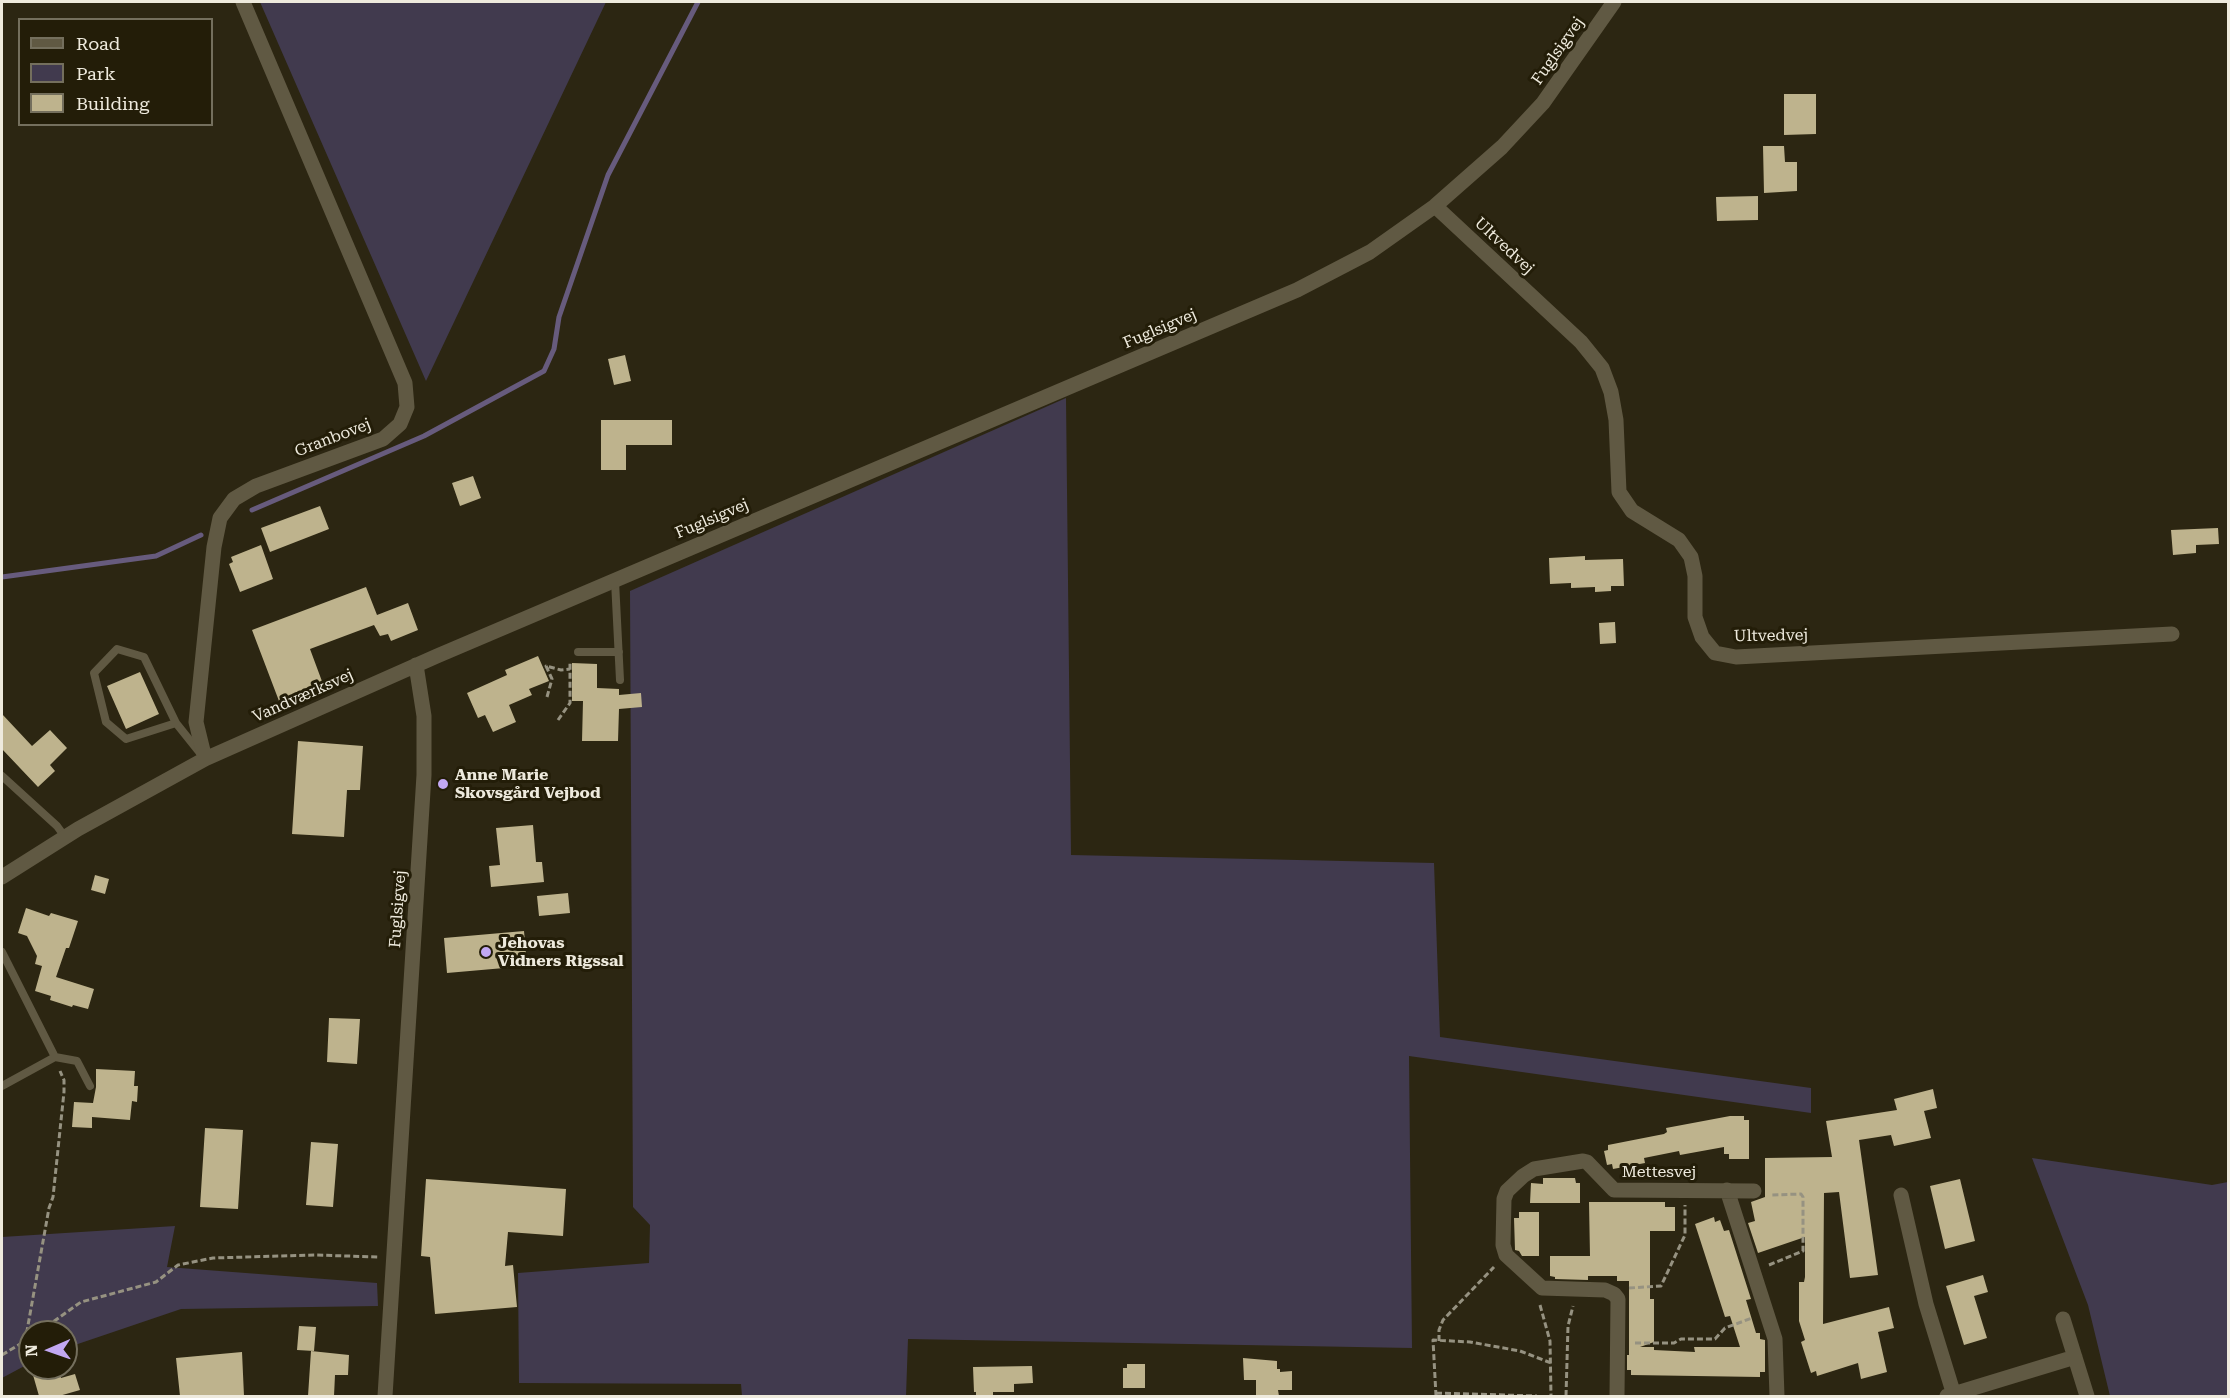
<!DOCTYPE html>
<meta charset="utf-8">
<style>
body{margin:0}
#map{position:relative;width:2230px;height:1398px;overflow:hidden;background:#2c2612;font-family:"Roboto Serif",serif}
canvas{display:block}
.frame{position:absolute;inset:0;border:3px solid #eeeadd;pointer-events:none}
.legend{position:absolute;left:18px;top:18px;width:195px;height:108px;box-sizing:border-box;background:#231d08;border:2px solid #746f5d;margin:0;padding:8px 10px;list-style:none;font-size:18px;color:#eeeadd}
.legend li{display:flex;align-items:center;gap:12px;height:30px}
.legend b{width:30px;border:2px solid #746f5d}
.north{position:absolute;left:18px;top:1320px;width:60px;height:60px;box-sizing:border-box;background:#231d08;border:2px solid #746f5d;border-radius:50%;rotate:268deg;font-size:16px;font-weight:700;line-height:24px;text-align:center;color:#eeeadd}
.north::after{content:'';display:block;margin:auto;width:21px;height:27px;background:#c2a8f2;clip-path:polygon(50% 0,100% 100%,50% 72%,0 100%)}
</style>
<div id="map">
<canvas width="2230" height="1398"></canvas>
<div class="frame"></div>
<ul class="legend">
<li><b style="height:8px;background:#605943"></b>Road</li>
<li><b style="height:16px;background:#413a4e"></b>Park</li>
<li><b style="height:16px;background:#beb38d"></b>Building</li>
</ul>
<div class="north">N</div>
</div>
<script>
const g = document.querySelector('canvas').getContext('2d');
g.lineJoin = 'round';
function fillPath(path, color) { g.fillStyle = color; g.fill(path, 'evenodd'); }
const toPath = rows => new Path2D(rows.map(r => 'M' + r).join(''));
function trace(path, color, width, dash) { g.strokeStyle = color; g.lineWidth = width; g.lineCap = dash ? 'butt' : 'round'; g.setLineDash(dash || []); g.stroke(path); }
function drawText(font, color, halo, rows, align = 'center') {
  g.font = font + ' "Roboto Serif",serif'; g.lineWidth = 6; g.setLineDash([]); g.textBaseline = 'middle'; g.strokeStyle = halo; g.fillStyle = color; for (const [text, x, y, turn = 0] of rows) {
    g.save(); g.translate(x, y); g.rotate((+turn || 0) * Math.PI / 180); g.textAlign = isNaN(turn) ? turn : align; if (halo) g.strokeText(text, 0, 0); g.fillText(text, 0, 0); g.restore();
  }
}
const green = toPath([
 [260,2,606,2,426,381],
 [1066,398,1071,855,1434,863,1440,1037,1811,1088,1811,1113,1409,1056,1412,1348,908,1339,906,1396,742,1396,741,1384,519,1383,518,1273,649,1263,650,1225,633,1207,630,591],
 [2032,1158,2212,1185,2228,1182,2228,1396,2110,1396,2088,1305],
 [175,1226,167,1267,377,1283,378,1306,181,1309,66,1348,66,1332,30,1332,30,1363,2,1378,2,1237]
]);
const stream = toPath([
 [252,510,424,436,544,371,554,349,559,317,608,175,698,2],
 [2,577,156,556,201,535]
]);
const building = toPath([
 [1784,94,1816,94,1816,134,1784,135],
 [1763,146,1784,146,1785,162,1797,162,1797,191,1764,193],
 [1758,196,1758,220,1717,221,1716,197],
 [625,355,631,381,614,385,608,359],
 [601,420,672,420,672,445,626,445,626,470,601,470],
 [473,476,481,498,460,506,452,483],
 [320,506,329,529,270,552,261,528],
 [2218,528,2219,544,2196,545,2196,553,2173,555,2171,530],
 [261,545,273,579,240,592,229,564,233,562,231,557],
 [1585,556,1585,560,1623,559,1624,586,1611,586,1611,591,1595,592,1595,587,1571,588,1571,583,1550,584,1549,558],
 [366,587,377,615,408,603,418,630,391,641,388,634,380,636,374,625,310,649,323,684,279,701,252,630],
 [1615,622,1616,643,1600,644,1599,623],
 [538,656,549,681,529,689,532,695,509,705,516,722,493,732,485,715,478,718,467,693,507,675,505,670],
 [572,663,597,664,597,688,619,689,619,695,641,693,642,707,619,709,618,741,582,741,583,701,572,701],
 [140,672,159,714,126,729,107,686],
 [2,714,32,746,50,730,67,748,50,765,55,771,38,787,2,749],
 [298,741,363,746,360,790,347,790,344,837,292,834],
 [533,825,536,862,542,862,544,882,491,887,489,866,500,865,496,828],
 [95,875,109,879,105,894,91,890],
 [568,893,570,913,539,916,537,896],
 [26,908,49,916,51,913,78,921,69,948,66,948,56,977,94,989,88,1009,73,1005,72,1007,50,1000,51,996,35,991,42,966,35,964,37,956,27,936,18,933],
 [524,931,527,966,447,973,444,938],
 [329,1018,360,1019,357,1064,327,1062],
 [96,1069,135,1071,134,1086,138,1086,137,1102,132,1101,130,1120,92,1117,92,1128,72,1127,74,1102,93,1103,96,1087],
 [1933,1089,1937,1108,1924,1111,1931,1138,1894,1146,1891,1135,1859,1140,1878,1275,1850,1278,1839,1192,1824,1193,1823,1324,1889,1307,1894,1328,1878,1332,1887,1372,1861,1379,1858,1363,1817,1376,1816,1371,1811,1373,1801,1342,1805,1340,1799,1321,1799,1282,1804,1282,1805,1277,1805,1237,1758,1253,1748,1223,1755,1221,1751,1202,1765,1197,1765,1158,1832,1157,1826,1121,1897,1110,1894,1099],
 [1730,1116,1744,1116,1744,1120,1749,1120,1749,1159,1729,1159,1729,1154,1724,1154,1724,1147,1680,1155,1679,1151,1644,1158,1645,1163,1613,1169,1612,1164,1607,1165,1604,1151,1608,1150,1608,1145,1664,1134,1667,1132,1666,1128],
 [205,1128,243,1130,238,1209,200,1207],
 [311,1142,338,1144,333,1207,306,1205],
 [1543,1178,1575,1178,1576,1183,1580,1183,1580,1203,1530,1203,1531,1183,1543,1184],
 [426,1179,566,1189,563,1236,508,1232,505,1266,513,1265,517,1307,435,1314,430,1257,421,1256],
 [1960,1179,1975,1241,1945,1249,1930,1186],
 [1589,1202,1665,1202,1665,1207,1675,1207,1675,1231,1650,1231,1650,1299,1654,1299,1654,1342,1640,1347,1654,1347,1654,1350,1695,1352,1694,1347,1740,1347,1730,1316,1725,1317,1695,1224,1714,1217,1715,1222,1720,1220,1724,1231,1729,1230,1751,1299,1746,1300,1756,1333,1760,1333,1760,1339,1765,1340,1765,1372,1760,1372,1760,1377,1631,1375,1631,1370,1627,1370,1627,1355,1629,1355,1629,1281,1617,1281,1617,1276,1588,1276,1588,1280,1555,1279,1555,1277,1550,1276,1550,1256,1590,1256],
 [1519,1212,1539,1212,1539,1256,1522,1256,1519,1251,1515,1250,1514,1218,1519,1218],
 [1983,1275,1988,1292,1974,1296,1987,1338,1964,1345,1946,1286],
 [299,1326,316,1327,314,1351,297,1350],
 [311,1351,349,1355,348,1375,335,1375,334,1396,308,1396],
 [242,1352,244,1396,180,1396,176,1358],
 [1243,1358,1277,1361,1277,1369,1280,1369,1280,1372,1292,1371,1292,1390,1278,1390,1279,1396,1256,1396,1256,1380,1244,1380],
 [1127,1364,1145,1364,1145,1388,1123,1388,1123,1368,1127,1368],
 [1032,1366,1033,1383,1014,1384,1014,1392,993,1392,993,1396,976,1396,976,1392,974,1392,973,1367],
 [31,1368,59,1368,61,1378,75,1374,80,1390,59,1396,39,1396]
]);
const path = toPath([
 [547,697,552,679,546,666,561,670,570,669],
 [558,720,570,703,570,663],
 [1769,1265,1803,1251,1803,1197,1801,1194,1771,1195],
 [1629,1288,1661,1286,1685,1235,1685,1205],
 [1540,1305,1550,1341,1551,1396],
 [39,1332,81,1302,156,1282,178,1265,213,1258,315,1255,378,1257],
 [1439,1341,1439,1330,1443,1320,1494,1267],
 [25,1342,49,1208,53,1197,64,1092,64,1080,60,1071],
 [1635,1343,1674,1343,1681,1339,1715,1339,1725,1328,1752,1318],
 [2,1355,30,1338],
 [1436,1393,1537,1396],
 [1436,1396,1433,1340,1470,1342,1520,1351,1551,1363],
 [1566,1396,1568,1326,1573,1306]
]);
const lane = toPath([
 [615,581,620,680],
 [578,652,619,652],
 [176,723,126,739,106,722,94,673,117,649,144,657,176,723,200,753],
 [2,776,57,826,65,837],
 [2,952,55,1057,2,1086],
 [55,1057,77,1061,90,1086]
]);
const street = toPath([
 [1435,206,1581,342,1602,368,1611,392,1616,420,1619,492,1632,511,1679,540,1691,557,1695,576,1695,617,1702,637,1715,653,1736,657,2172,634],
 [205,759,196,722,214,547,220,518,234,499,256,486,383,439,400,424,407,407,405,383,243,2],
 [2,877,78,829,205,759,437,656,1297,290,1370,252,1435,206,1502,147,1543,103,1614,2],
 [1727,1190,1775,1339,1777,1396],
 [1901,1195,1926,1304,1954,1395],
 [2063,1319,2087,1396],
 [385,1396,424,775,424,716,416,665],
 [1617,1396,1618,1299,1614,1294,1605,1290,1542,1288,1506,1255,1503,1245,1504,1199,1507,1191,1523,1176,1534,1169,1583,1161,1587,1162,1614,1190,1754,1191],
 [1947,1396,2075,1357]
]);
const markers = [
 [443,784,6,"#c2a8f2"],
 [486,952,6,"#c2a8f2"]
];
const streetNames = [
 ["Fuglsigvej",1558,51,-55],
 ["Ultvedvej",1504,246,43],
 ["Fuglsigvej",1160,329,-23],
 ["Granbovej",333,438,-21],
 ["Fuglsigvej",712,519,-23],
 ["Ultvedvej",1771,636,-1],
 ["Vandværksvej",303,696,-24],
 ["Fuglsigvej",398,909,-86],
 ["Mettesvej",1659,1172]
];
const poiNames = [
 ["Anne Marie",455,775],
 ["Skovsgård Vejbod",455,793],
 ["Jehovas",498,943],
 ["Vidners Rigssal",498,961]
];
fillPath(green, '#413a4e');
trace(stream, '#675b7d', 5);
fillPath(building, '#beb38d');
trace(path, '#969281', 3, [6, 3]);
trace(lane, '#605943', 8);
trace(street, '#605943', 15);
for (const [x, y, r, color] of markers) { const dot = new Path2D(); dot.arc(x, y, r, 0, 2 * Math.PI); g.fillStyle = color; g.fill(dot); trace(dot, '#231d08', 2); }
drawText('16px', '#eeeadd', '#231d08', streetNames);
drawText('bold 16px', '#eeeadd', '#231d08', poiNames, 'left');
</script>
